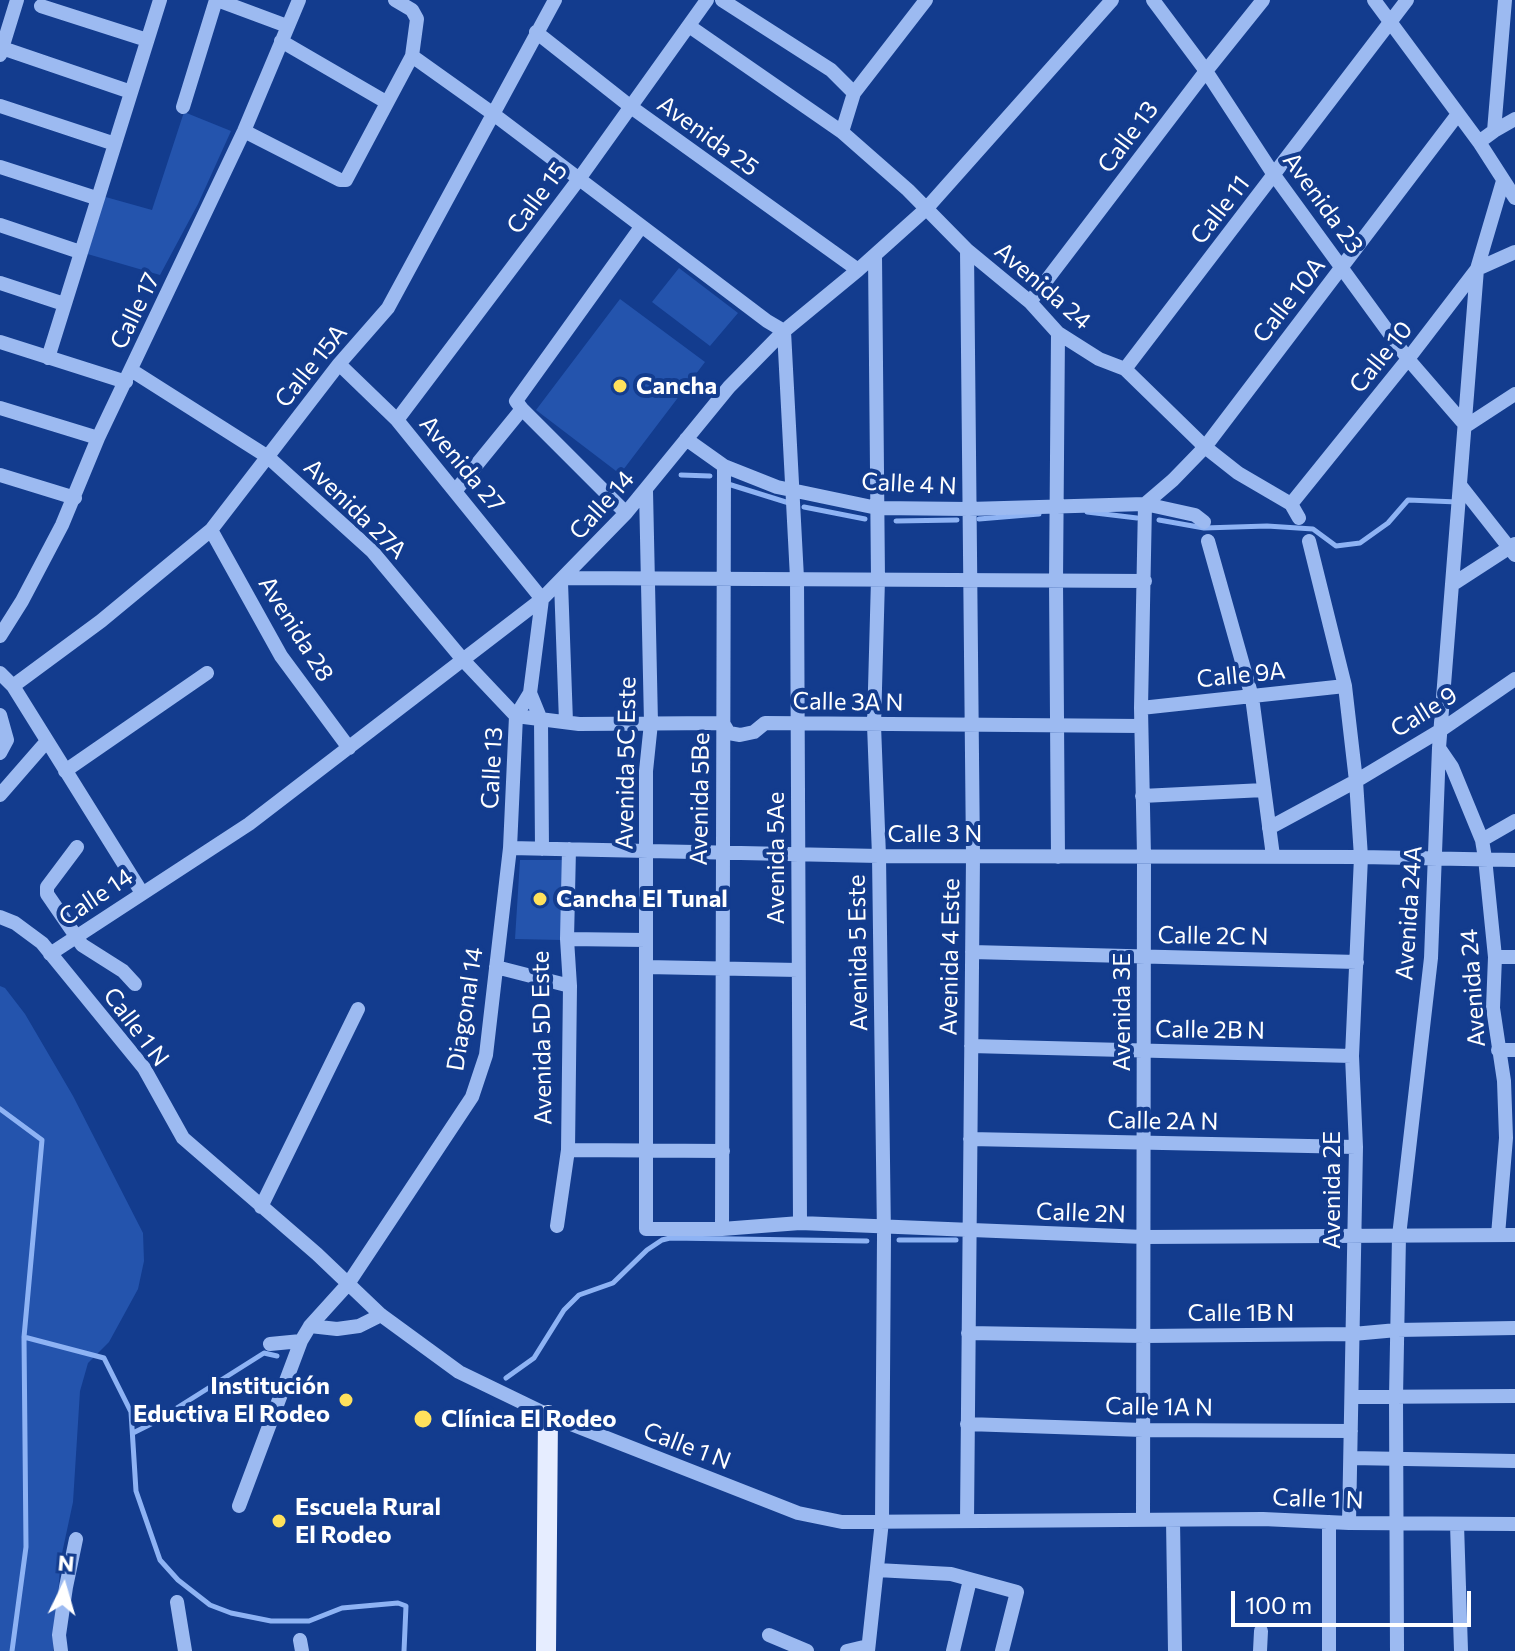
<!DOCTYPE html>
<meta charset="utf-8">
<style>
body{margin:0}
#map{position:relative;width:1515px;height:1651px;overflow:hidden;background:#133c8e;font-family:Commissioner,sans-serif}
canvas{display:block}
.north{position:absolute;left:24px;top:1547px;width:80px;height:80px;-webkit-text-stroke:6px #133c8e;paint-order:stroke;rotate:5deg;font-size:22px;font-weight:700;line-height:32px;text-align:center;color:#fff}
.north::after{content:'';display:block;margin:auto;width:28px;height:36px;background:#fff;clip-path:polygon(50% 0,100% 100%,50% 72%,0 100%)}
.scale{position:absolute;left:1231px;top:1591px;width:240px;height:36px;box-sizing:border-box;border:4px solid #fff;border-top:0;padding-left:10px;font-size:24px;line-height:28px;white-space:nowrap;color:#fff;-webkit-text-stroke:6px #133c8e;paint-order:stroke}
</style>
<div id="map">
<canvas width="1515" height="1651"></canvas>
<div class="north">N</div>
<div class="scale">100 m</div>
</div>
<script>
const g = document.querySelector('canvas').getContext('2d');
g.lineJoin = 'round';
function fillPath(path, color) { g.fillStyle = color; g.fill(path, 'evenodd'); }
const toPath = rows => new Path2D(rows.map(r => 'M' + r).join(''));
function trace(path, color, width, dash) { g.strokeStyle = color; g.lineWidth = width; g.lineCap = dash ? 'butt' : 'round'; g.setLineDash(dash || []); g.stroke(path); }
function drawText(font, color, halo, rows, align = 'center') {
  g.font = font + ' Commissioner,sans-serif'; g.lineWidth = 8; g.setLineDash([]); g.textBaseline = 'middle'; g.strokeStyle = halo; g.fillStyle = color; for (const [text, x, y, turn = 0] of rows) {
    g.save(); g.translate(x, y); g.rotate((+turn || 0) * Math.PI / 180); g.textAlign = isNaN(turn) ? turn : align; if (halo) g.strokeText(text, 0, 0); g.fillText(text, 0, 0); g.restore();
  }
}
const green = toPath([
 [184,112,231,131,198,204,160,275,84,253,102,196,152,210],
 [679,268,738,313,710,346,652,302],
 [620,299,705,362,620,474,536,410],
 [520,860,564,860,562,940,515,939],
 [0,986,5,988,25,1014,73,1096,143,1233,144,1261,138,1289,109,1342,88,1363,80,1391,73,1502,61,1558,53,1651,0,1651]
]);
const stream = toPath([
 [681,475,710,476],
 [728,484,789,503],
 [804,507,865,519],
 [1087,512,1137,518],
 [979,519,1039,514],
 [1159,520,1204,528,1267,526,1313,529,1336,546,1360,543,1388,523,1408,500,1458,502],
 [896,521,957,520],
 [0,1109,42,1140,24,1337,26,1547,12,1651],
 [899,1240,956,1240],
 [24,1337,104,1358,131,1412,136,1491,160,1560,178,1580,210,1605,231,1613,271,1621,309,1621,342,1608,398,1603,406,1606,404,1651],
 [506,1378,534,1358,564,1310,579,1295,613,1283,647,1250,662,1240,670,1238,867,1241],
 [133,1433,153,1423,264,1353,277,1356]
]);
const minor = toPath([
 [217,0,287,26],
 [722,0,831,70,854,93,842,132],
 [1153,0,1206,71,1274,175,1408,359,1466,426,1515,394],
 [1374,0,1479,142,1515,198],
 [41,6,147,40],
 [689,26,842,132,908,190,967,250,1030,302,1058,333,1099,359,1125,369,1205,447,1238,473,1291,504,1299,518],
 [536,32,631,107,858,270],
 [281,41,386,102],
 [2,48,131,92],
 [0,55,17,0],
 [412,56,492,113,767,321,784,331],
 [854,93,926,0],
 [0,106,115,144],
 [183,107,216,0],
 [244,131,340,180,346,180,412,56,417,19,412,10,395,0],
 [1494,131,1515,119],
 [1479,142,1494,131,1505,0],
 [0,167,96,198],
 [0,225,80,252],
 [967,250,973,856,967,1521],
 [0,283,64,304],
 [1030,302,1206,71,1263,0],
 [784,331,797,578,800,1223],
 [1058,333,1056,581,1058,857],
 [0,342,126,382],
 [48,358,160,0],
 [1125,369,1407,0],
 [131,370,268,457,372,551,464,661,516,716],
 [0,408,98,438],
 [522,409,626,513],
 [397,420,579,179,707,0],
 [686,439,724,466,777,487,877,508,969,509,1145,504,1195,515,1204,522],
 [0,475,75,498],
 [1460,485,1515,555],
 [456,490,522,409,516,401,641,227],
 [646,491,651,723,646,771,646,1229,722,1229,800,1223,1144,1237,1515,1235],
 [1145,504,1173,480,1205,447,1458,114],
 [1291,504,1408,359,1477,269,1515,252],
 [211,530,281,656,349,748],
 [1208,541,1252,697,1273,856],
 [1309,541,1345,686,1356,781,1361,857,1352,1056,1356,1147,1349,1523],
 [565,578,1145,581],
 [561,582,566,722],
 [1453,584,1515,544],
 [0,636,22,601,62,525,98,438,244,131,299,0],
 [0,673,13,686,142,893],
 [13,686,101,621,211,530,339,364,388,308,555,0],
 [530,693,541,720,542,849],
 [1141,708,1345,686],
 [0,715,7,740,0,753],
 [516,716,579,724,723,723,729,733,740,735,754,732,765,723,1141,726],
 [1439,748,1452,767,1482,840,1485,858,1495,957,1493,1008,1504,1081,1506,1138,1498,1235],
 [65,771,207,673],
 [0,795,47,741],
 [1142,796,1264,790],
 [1269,828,1356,781,1441,730,1515,679],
 [1482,840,1515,821],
 [77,847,47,887,47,894,82,945,123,971,135,984],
 [510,848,879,856,1361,857,1515,860],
 [0,917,15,923,42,943,144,1068,183,1138,317,1254,381,1315,459,1372,548,1415,798,1513,842,1522,1263,1519,1349,1523,1515,1524],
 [567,939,646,940],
 [972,952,1357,962],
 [50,954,249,824,542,599,626,513,729,387,784,331,858,270,926,209,1112,0],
 [1495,957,1515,957],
 [496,967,570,986],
 [646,967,798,970],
 [971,1046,1352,1056],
 [1498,1050,1515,1050],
 [970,1139,1356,1147],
 [568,1150,723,1151],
 [261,1207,358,1009],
 [557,1226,568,1150,570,986,567,939,569,849],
 [722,1229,724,466],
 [310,1326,337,1329,359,1326,381,1315],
 [968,1333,1144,1336,1353,1334,1397,1330,1515,1328],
 [270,1344,301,1341,310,1326,348,1284,472,1097,486,1055,510,848,516,716,530,693,542,599,397,420,339,364],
 [1352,1397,1515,1396],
 [967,1424,1143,1430,1351,1431],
 [1351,1458,1515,1461],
 [239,1506,301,1341],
 [1143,1520,1144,856,1141,708,1145,504],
 [1173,1520,1175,1651],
 [1329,1522,1329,1651],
 [1457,1524,1461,1651],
 [877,1570,951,1574,1017,1592,1002,1651],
 [177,1602,185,1651],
 [769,1635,807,1651],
 [300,1640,302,1651],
 [61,1651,59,1635,66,1587,76,1539],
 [847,1651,868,1646],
 [868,1651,882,1521,884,1236,879,856,874,725,878,579,875,255],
 [953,1651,970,1580],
 [1260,1651,1261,1631],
 [1397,1651,1396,1397,1399,1236,1431,958,1439,748,1477,269,1503,181]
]);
const major = toPath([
 [546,1651,548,1415]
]);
const markers = [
 [620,386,8,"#ffe15c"],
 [540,899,8,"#ffe15c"],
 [346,1400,8,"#ffe15c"],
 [423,1419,10,"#ffe15c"],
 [279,1521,8,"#ffe15c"]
];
const streetNames = [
 ["Avenida 25",708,136,36],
 ["Calle 13",1128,137,-53],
 ["Calle 15",537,198,-53],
 ["Avenida 23",1323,203,54],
 ["Calle 11",1220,210,-52],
 ["Avenida 24",1043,286,41],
 ["Calle 10A",1289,300,-52],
 ["Calle 17",135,311,-64],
 ["Calle 10",1381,357,-51],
 ["Calle 15A",311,366,-51],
 ["Avenida 27",462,464,50],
 ["Calle 4 N",909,484,3],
 ["Calle 14",602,505,-48],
 ["Avenida 27A",355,509,44],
 ["Avenida 28",296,629,58],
 ["Calle 9A",1241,675,-6],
 ["Calle 3A N",848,702,1],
 ["Calle 9",1424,712,-32],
 ["Avenida 5C Este",626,763,-89],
 ["Calle 13",492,768,-87],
 ["Avenida 5Be",700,799,-89],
 ["Calle 3 N",935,834],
 ["Avenida 5Ae",776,858,-90],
 ["Calle 14",96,897,-34],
 ["Avenida 24A",1409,913,-86],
 ["Calle 2C N",1213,936,1],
 ["Avenida 5 Este",858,953,-91],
 ["Avenida 4 Este",950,957,-89],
 ["Avenida 24",1473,988,-94],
 ["Diagonal 14",465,1009,-81],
 ["Avenida 3E",1122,1012,-90],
 ["Calle 1 N",136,1027,53],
 ["Calle 2B N",1210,1030,1],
 ["Avenida 5D Este",542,1038,-91],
 ["Calle 2A N",1163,1121,1],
 ["Avenida 2E",1332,1190,-90],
 ["Calle 2N",1081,1213,2],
 ["Calle 1B N",1241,1313],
 ["Calle 1A N",1159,1407,1],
 ["Calle 1 N",687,1446,21],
 ["Calle 1 N",1318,1499,2]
];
const poiNames = [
 ["Cancha",636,386],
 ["Cancha El Tunal",556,899],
 ["Institución",330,1386,"right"],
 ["Eductiva El Rodeo",330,1414,"right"],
 ["Clínica El Rodeo",441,1419],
 ["Escuela Rural",295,1507],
 ["El Rodeo",295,1535]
];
fillPath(green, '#2454ad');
trace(stream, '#8eb3f4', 5);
trace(minor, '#9cbaf1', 14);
trace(major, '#e6edff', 20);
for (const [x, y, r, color] of markers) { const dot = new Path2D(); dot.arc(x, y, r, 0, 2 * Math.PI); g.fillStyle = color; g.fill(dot); trace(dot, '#133c8e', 3); }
drawText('24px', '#fff', '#133c8e', streetNames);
drawText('bold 24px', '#fff', '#133c8e', poiNames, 'left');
</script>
